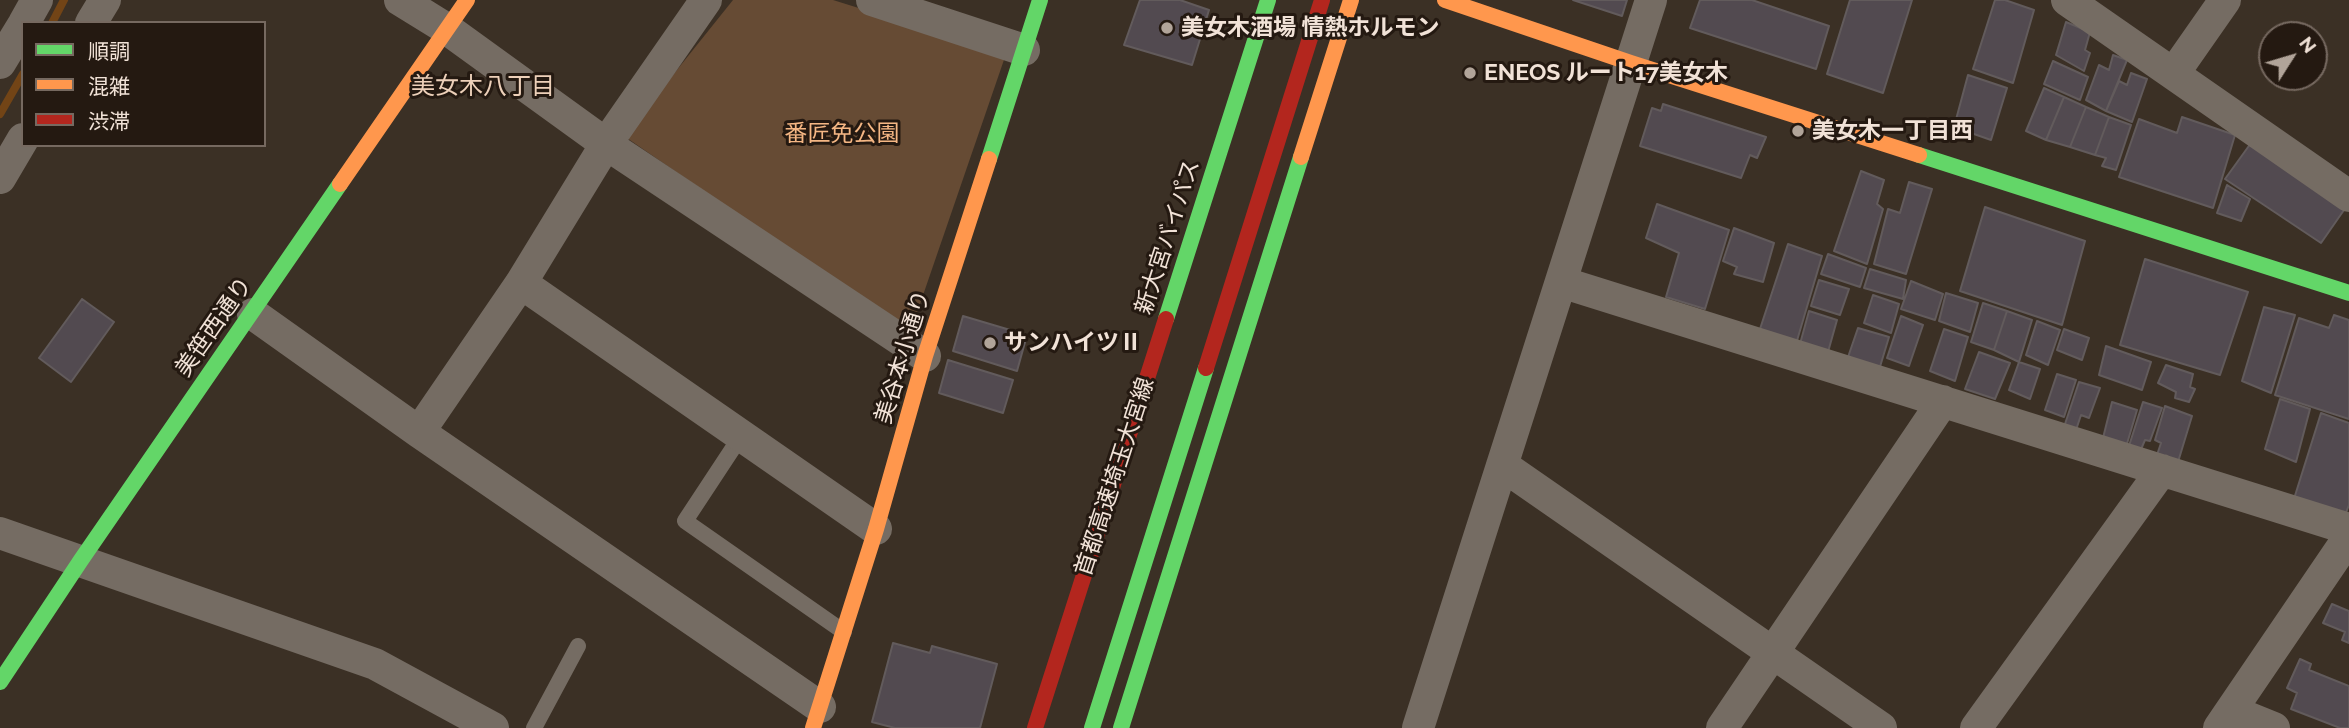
<!DOCTYPE html>
<meta charset="utf-8">
<style>
body{margin:0}
#map{position:relative;width:2349px;height:728px;overflow:hidden;background:#3b3025;font-family:Raleway,"Noto Sans JP",sans-serif}
canvas{display:block}
.legend{position:absolute;left:21px;top:21px;width:245px;height:126px;box-sizing:border-box;background:#241911;border:2px solid #766960;margin:0;padding:9px 12px;list-style:none;font-size:21px;color:#f1e2d7}
.legend li{display:flex;align-items:center;gap:14px;height:35px}
.legend b{width:35px;border:2px solid #766960}
.north{position:absolute;left:2258px;top:21px;width:70px;height:70px;box-sizing:border-box;background:#241911;border:2px solid #766960;border-radius:50%;rotate:53deg;font-size:19px;font-weight:700;line-height:28px;text-align:center;color:#f1e2d7}
.north::after{content:'';display:block;margin:auto;width:24px;height:32px;background:#b1a499;clip-path:polygon(50% 0,100% 100%,50% 72%,0 100%)}
</style>
<div id="map">
<canvas width="2349" height="728"></canvas>
<ul class="legend">
<li><b style="height:9px;background:#63d668"></b>順調</li>
<li><b style="height:9px;background:#ff974d"></b>混雑</li>
<li><b style="height:9px;background:#b3261e"></b>渋滞</li>
</ul>
<div class="north">N</div>
</div>
<script>
const g = document.querySelector('canvas').getContext('2d');
g.lineJoin = 'round';
function fillPath(path, color) { g.fillStyle = color; g.fill(path, 'evenodd'); }
const toPath = rows => new Path2D(rows.map(r => 'M' + r).join(''));
function trace(path, color, width, dash) { g.strokeStyle = color; g.lineWidth = width; g.lineCap = dash ? 'butt' : 'round'; g.setLineDash(dash || []); g.stroke(path); }
function drawText(font, color, halo, rows, align = 'center') {
  g.font = font + ' Raleway,"Noto Sans JP",sans-serif'; g.lineWidth = 6; g.setLineDash([]); g.textBaseline = 'middle'; g.strokeStyle = halo; g.fillStyle = color; for (const [text, x, y, turn = 0] of rows) {
    g.save(); g.translate(x, y); g.rotate((+turn || 0) * Math.PI / 180); g.textAlign = isNaN(turn) ? turn : align; if (halo) g.strokeText(text, 0, 0); g.fillText(text, 0, 0); g.restore();
  }
}
const green = toPath([
 [733,0,833,0,1006,54,910,333,624,136]
]);
const stream = toPath([
 [52,23,64,0],
 [0,114,23,74]
]);
const building = toPath([
 [1140,0,1180,0,1209,10,1192,65,1124,45,1140,0],
 [1573,0,1627,0,1622,16,1573,0],
 [1700,0,1752,0,1829,26,1816,69,1690,28,1700,0],
 [1850,0,1912,0,1883,93,1827,74,1850,0],
 [1995,0,2005,0,2034,10,2013,83,1973,69,1995,0],
 [2066,22,2090,32,2085,50,2090,53,2084,71,2056,55,2066,22],
 [2113,55,2127,60,2106,111,2086,100,2099,65,2109,70,2113,55],
 [2053,61,2088,77,2080,100,2044,84,2053,61],
 [2131,73,2147,79,2132,122,2106,111,2119,81,2127,85,2131,73],
 [1968,75,2007,88,1991,140,1954,127,1968,75],
 [2044,88,2064,97,2046,140,2026,131,2044,88],
 [2064,97,2086,107,2070,147,2046,140,2064,97],
 [1663,104,1766,137,1757,158,1750,155,1741,178,1640,146,1652,108,1661,111,1663,104],
 [2086,107,2109,117,2095,155,2070,147,2086,107],
 [2109,117,2131,125,2116,170,2102,166,2106,158,2095,155,2109,117],
 [2182,117,2235,135,2213,208,2119,177,2139,119,2177,133,2182,117],
 [2251,143,2344,210,2321,243,2225,179,2251,143],
 [1861,171,1884,180,1877,204,1883,209,1867,264,1834,251,1861,171],
 [1909,182,1932,189,1906,274,1874,264,1888,209,1900,213,1909,182],
 [2227,185,2250,199,2241,221,2217,213,2227,185],
 [1657,204,1729,230,1705,309,1666,297,1679,253,1646,238,1657,204],
 [1985,207,2085,241,2062,325,1960,291,1985,207],
 [1734,228,1774,243,1763,282,1734,274,1737,267,1723,261,1734,228],
 [1788,244,1822,256,1796,344,1759,332,1788,244],
 [1828,254,1866,268,1860,287,1821,274,1828,254],
 [2145,259,2248,292,2220,375,2120,345,2145,259],
 [1870,269,1906,280,1903,299,1864,288,1870,269],
 [1819,280,1849,289,1840,315,1811,306,1819,280],
 [1911,281,1943,294,1935,320,1901,309,1911,281],
 [1946,293,1978,303,1970,332,1939,321,1946,293],
 [1873,295,1899,304,1891,333,1864,323,1873,295],
 [82,299,114,322,71,382,39,358,82,299],
 [1983,303,2007,311,1994,350,1971,342,1983,303],
 [2264,307,2295,315,2271,393,2242,381,2264,307],
 [1809,311,1837,320,1828,352,1800,344,1809,311],
 [2007,311,2032,320,2019,362,1994,350,2007,311],
 [2334,315,2349,320,2349,419,2275,395,2299,318,2329,328,2334,315],
 [963,316,1027,335,1017,371,953,351,963,316],
 [1901,316,1923,325,1909,366,1887,358,1901,316],
 [2037,321,2060,330,2048,365,2026,355,2037,321],
 [1858,328,1889,337,1879,370,1847,360,1858,328],
 [1944,329,1968,337,1955,381,1930,371,1944,329],
 [2064,329,2089,338,2082,360,2057,350,2064,329],
 [2106,346,2151,362,2142,390,2099,375,2106,346],
 [1979,352,2010,363,1995,399,1965,389,1979,352],
 [948,360,1013,380,1003,413,939,393,948,360],
 [2019,362,2040,369,2030,399,2009,390,2019,362],
 [2166,365,2193,374,2190,387,2195,389,2189,402,2175,398,2176,392,2158,383,2166,365],
 [2057,374,2076,380,2064,417,2045,410,2057,374],
 [2079,382,2100,388,2089,418,2081,415,2075,433,2063,430,2079,382],
 [2280,399,2310,409,2296,462,2265,449,2280,399],
 [2112,402,2137,410,2126,447,2103,438,2112,402],
 [2143,402,2162,408,2150,441,2145,440,2139,454,2128,449,2143,402],
 [2165,406,2192,416,2178,462,2157,455,2161,443,2155,440,2165,406],
 [2321,413,2349,423,2349,505,2345,515,2293,502,2321,413],
 [2332,604,2349,611,2349,643,2342,640,2345,632,2323,623,2332,604],
 [893,643,930,653,932,646,997,664,980,728,895,728,872,722,893,643],
 [2300,659,2311,664,2309,670,2349,686,2349,728,2340,728,2291,709,2297,693,2287,688,2300,659]
]);
const lane = toPath([
 [741,436,685,521,844,632],
 [534,728,578,646]
]);
const street = toPath([
 [400,0,447,29,606,144,925,356],
 [872,0,1024,50],
 [2067,0,2349,196],
 [24,23,37,0],
 [91,23,105,0],
 [0,63,23,25],
 [2174,73,2225,0],
 [0,178,23,139],
 [1561,282,2349,529],
 [521,283,876,529],
 [253,314,419,432,820,707],
 [419,432,521,283,606,144,706,0],
 [1502,465,1881,728],
 [0,533,375,664,493,728],
 [2232,711,2274,728],
 [1418,728,1651,0],
 [1722,728,1943,401],
 [1976,728,2162,470],
 [2219,728,2349,537]
]);
const fast = toPath([
 [1919,155,2349,293],
 [989,159,1040,0],
 [1166,319,1268,0],
 [0,682,81,560,340,184],
 [1092,728,1206,368],
 [1121,728,1301,157]
]);
const slow = toPath([
 [1445,0,1631,63,1919,155],
 [1301,157,1351,0],
 [340,184,467,0],
 [813,728,876,529,925,356,989,159]
]);
const jam = toPath([
 [1206,368,1322,0],
 [1035,728,1166,319]
]);
const markers = [
 [1167,28,7,"#b1a499"],
 [1470,73,7,"#b1a499"],
 [1798,131,7,"#b1a499"],
 [990,343,7,"#b1a499"]
];
const poiNames = [
 ["美女木酒場 情熱ホルモン",1181,28],
 ["ENEOS ルート17美女木",1484,73],
 ["美女木一丁目西",1812,131],
 ["サンハイツⅡ",1004,343]
];
const parkNames = [
 ["番匠免公園",842,134]
];
const streetNames = [
 ["新大宮バイパス",1168,237,-72],
 ["美笹西通り",214,327,-55],
 ["美谷本小通り",903,357,-73],
 ["首都高速埼玉大宮線",1115,477,-72]
];
const neighbourhoodNames = [
 ["美女木八丁目",483,87]
];
fillPath(green, '#664b34');
trace(stream, '#724416', 8);
fillPath(building, '#524a50');
trace(building, '#625b5c', 2);
trace(lane, '#756c63', 16);
trace(street, '#756c63', 32);
trace(fast, '#63d668', 16);
trace(slow, '#ff974d', 16);
trace(jam, '#b3261e', 16);
for (const [x, y, r, color] of markers) { const dot = new Path2D(); dot.arc(x, y, r, 0, 2 * Math.PI); g.fillStyle = color; g.fill(dot); trace(dot, '#241911', 2.5); }
drawText('bold 23px', '#f1e2d7', '#241911', poiNames, 'left');
drawText('23px', '#f5b784', '#241911', parkNames);
drawText('23px', '#f1e2d7', '#241911', streetNames);
drawText('24px', '#edd0b9', '#241911', neighbourhoodNames);
</script>
